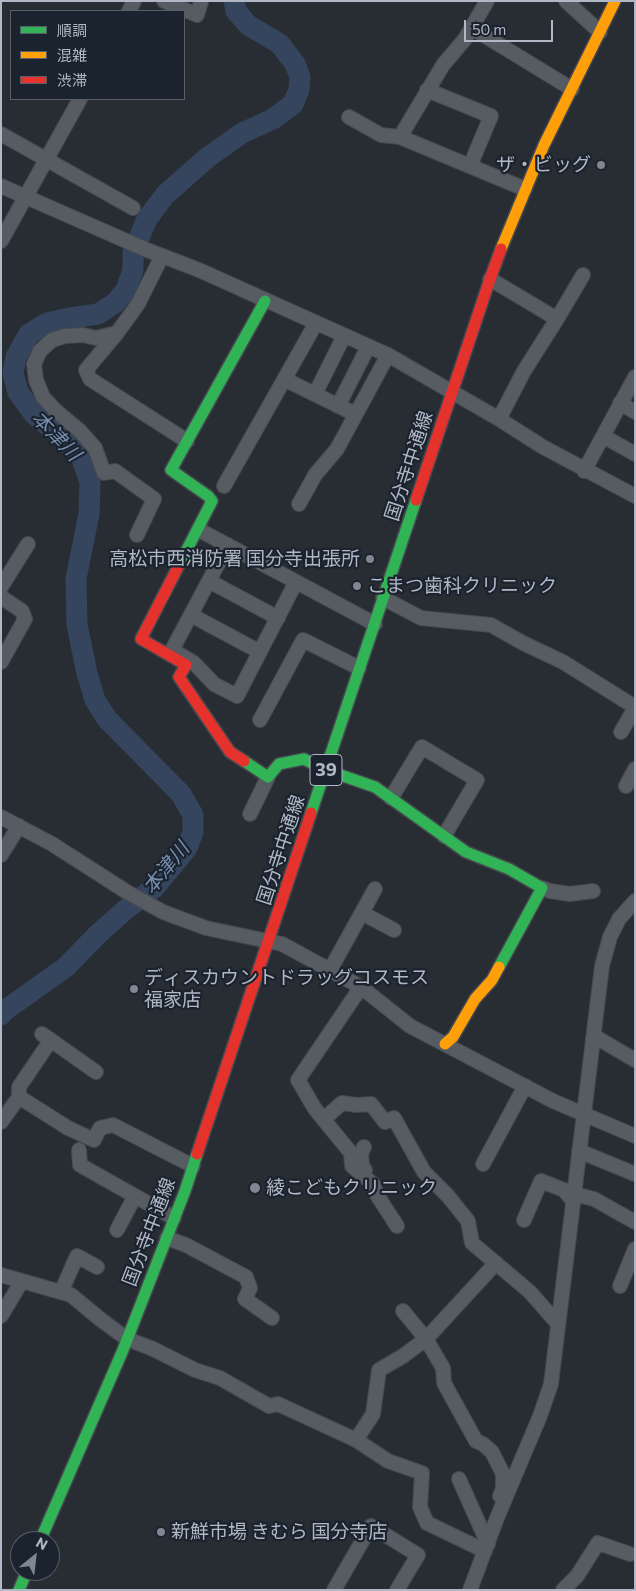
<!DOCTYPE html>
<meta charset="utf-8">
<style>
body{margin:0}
#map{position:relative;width:636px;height:1591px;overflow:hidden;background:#282d34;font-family:Commissioner,"Noto Sans JP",sans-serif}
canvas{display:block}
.frame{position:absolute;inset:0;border:2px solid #b0b8c6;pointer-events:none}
.legend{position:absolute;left:10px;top:10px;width:175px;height:90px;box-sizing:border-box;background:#1b232f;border:1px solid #575f6b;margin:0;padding:6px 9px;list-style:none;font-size:15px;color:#b0b8c6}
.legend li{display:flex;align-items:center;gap:10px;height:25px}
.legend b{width:25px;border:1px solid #575f6b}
.north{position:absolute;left:10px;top:1531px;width:50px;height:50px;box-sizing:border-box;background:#1b232f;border:1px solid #575f6b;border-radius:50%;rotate:29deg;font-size:14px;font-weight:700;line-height:20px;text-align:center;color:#b0b8c6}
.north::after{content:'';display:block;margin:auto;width:18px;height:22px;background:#808793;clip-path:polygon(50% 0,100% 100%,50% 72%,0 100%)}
.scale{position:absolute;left:464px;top:20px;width:89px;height:22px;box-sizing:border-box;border:2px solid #b0b8c6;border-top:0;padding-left:6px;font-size:15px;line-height:18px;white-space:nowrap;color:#b0b8c6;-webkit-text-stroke:4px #1b232f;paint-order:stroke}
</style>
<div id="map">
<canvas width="636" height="1591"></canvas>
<div class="frame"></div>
<ul class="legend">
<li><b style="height:6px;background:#30b455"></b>順調</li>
<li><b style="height:6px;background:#ff9f0a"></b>混雑</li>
<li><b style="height:6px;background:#e5322d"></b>渋滞</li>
</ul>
<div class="north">N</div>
<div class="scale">50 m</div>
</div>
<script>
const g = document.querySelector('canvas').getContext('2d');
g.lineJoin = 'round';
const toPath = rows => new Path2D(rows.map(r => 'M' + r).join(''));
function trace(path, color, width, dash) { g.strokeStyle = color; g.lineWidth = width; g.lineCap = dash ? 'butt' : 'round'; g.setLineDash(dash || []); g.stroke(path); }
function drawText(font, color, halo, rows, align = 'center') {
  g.font = font + ' Commissioner,"Noto Sans JP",sans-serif'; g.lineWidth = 4.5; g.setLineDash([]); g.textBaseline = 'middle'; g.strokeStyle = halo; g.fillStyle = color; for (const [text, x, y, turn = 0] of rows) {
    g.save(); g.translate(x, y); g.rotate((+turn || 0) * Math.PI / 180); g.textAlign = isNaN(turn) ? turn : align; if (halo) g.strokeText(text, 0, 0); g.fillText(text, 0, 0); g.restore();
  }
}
const river = toPath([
 [1,1015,4,1011,66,967,97,935,125,910,154,888,187,848,193,832,193,815,181,794,107,719,95,700,87,673,77,625,76,579,89,514,90,482,81,456,58,434,34,414,18,392,13,373,16,357,29,334,47,323,70,318,98,314,115,303,126,290,133,270,133,252,147,219,165,195,207,158,242,133,273,119,293,104,299,90,300,77,295,64,280,44,248,25,236,11,234,1]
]);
const street = toPath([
 [164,1,197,15,201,2],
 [566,1,600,32],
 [129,11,134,1],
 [472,28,572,89],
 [427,90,491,116,470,166],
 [349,117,381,135,400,137,525,189],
 [1,134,133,208],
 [400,137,443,65,465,39,487,1],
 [1,186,147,250,199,270,388,355,499,419,543,447,635,496],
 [1,241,80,99],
 [162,256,138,304,117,333,86,370,90,379,187,441],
 [490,279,557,319,524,371,499,419],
 [557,319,583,275],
 [117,333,96,338,83,335,65,336,52,340,40,351,34,364,36,380,43,397,55,410,80,431,95,448,104,473,115,471,154,499,137,535],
 [284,379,355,414],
 [315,394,344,336],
 [620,403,635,412],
 [338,406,368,347],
 [603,436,635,454],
 [584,471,635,377],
 [224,486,316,323],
 [299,504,315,475,337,449,388,355],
 [203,532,375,624],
 [228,545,172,650,194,663,214,684,237,696,296,582],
 [209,581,278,618],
 [1,587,28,544],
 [1,597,22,611,25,619,1,662],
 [383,598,421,618,491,625,523,643,563,662,635,707],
 [191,615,260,652],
 [260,720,303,640,359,668],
 [621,732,635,708],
 [626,786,635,769],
 [391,798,422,747,477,780,444,836],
 [250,814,268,777],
 [1,817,52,844,127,892,163,912,206,928,282,944,361,987,410,1026,553,1101,635,1136],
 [1,855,19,826],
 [542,888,550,891,570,894,593,891],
 [362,913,394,930],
 [330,970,375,889],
 [361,987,298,1080,315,1109,351,1153,352,1166,373,1184,377,1195,397,1226],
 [42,1034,96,1072],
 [593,1038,599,1039,635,1060],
 [19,1097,19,1087,51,1040],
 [324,1119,342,1103,357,1105,371,1104,385,1122,394,1118,424,1172,448,1196,468,1221,472,1243,530,1292,558,1324],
 [1,1122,19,1097,68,1128,94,1140,100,1128,113,1125,193,1166],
 [364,1147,361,1154,362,1165,365,1170],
 [79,1150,80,1165,174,1218],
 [579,1151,635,1174],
 [483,1164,525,1086],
 [574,1194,594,1199,635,1222],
 [524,1220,541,1181,564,1190,573,1201],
 [117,1230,135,1196],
 [167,1238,186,1245,246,1277,250,1288,245,1299,272,1318],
 [1,1275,71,1295,100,1319,127,1339,151,1348,195,1370,220,1378,269,1406,278,1404,356,1440,373,1414,379,1370,403,1356,426,1339,496,1263],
 [620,1286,635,1249],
 [61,1292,77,1256,97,1267],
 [403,1311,426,1339,443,1368,444,1383,476,1441,483,1444,492,1452,503,1474,503,1488,500,1496],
 [1,1316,22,1281],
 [356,1440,388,1461,422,1473,420,1507,427,1523,485,1551],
 [459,1479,488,1544],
 [334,1590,371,1526,418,1555,397,1590],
 [470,1590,497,1518,540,1416,551,1384,602,966,610,937,619,919,635,901],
 [563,1590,577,1576,598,1543,630,1554]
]);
const fast = toPath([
 [180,563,212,501,208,496,171,470,265,301],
 [244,761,268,777,279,764,304,759,326,770,375,787,466,852,509,869,542,888,499,967],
 [311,813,416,500],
 [40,1541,123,1350,185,1191,197,1154],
 [19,1590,27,1571]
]);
const slow = toPath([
 [501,249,544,145,615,1],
 [445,1044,453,1037,475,999,492,980,499,967]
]);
const jam = toPath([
 [416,500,490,279,501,249],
 [180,563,141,639,186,665,179,677,230,752,244,761],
 [197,1154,311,813]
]);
const markers = [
 [601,165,5,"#808793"],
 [370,559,5,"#808793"],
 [357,586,5,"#808793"],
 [134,989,5,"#808793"],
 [255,1188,6,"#808793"],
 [161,1532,5,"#808793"]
];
const shields = [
 [326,770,32]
];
const shieldNames = [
 ["39",326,770]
];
const poiNames = [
 ["ザ・ビッグ",591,165,"right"],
 ["高松市西消防署 国分寺出張所",360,559,"right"],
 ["こまつ歯科クリニック",367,586],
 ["ディスカウントドラッグコスモス",144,978],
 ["福家店",144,1000],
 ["綾こどもクリニック",266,1188],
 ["新鮮市場 きむら 国分寺店",171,1532]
];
const streetNames = [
 ["国分寺中通線",409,466,-72],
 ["国分寺中通線",281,850,-72],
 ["国分寺中通線",149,1232,-69]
];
const waterNames = [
 ["本津川",56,436,46],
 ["本津川",166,868,-51]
];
trace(river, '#34455d', 21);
trace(street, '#46494f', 16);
trace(fast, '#46494f', 14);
trace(slow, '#46494f', 14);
trace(jam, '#46494f', 14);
trace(street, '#575b62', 14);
trace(fast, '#30b455', 11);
trace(slow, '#ff9f0a', 11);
trace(jam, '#e5322d', 11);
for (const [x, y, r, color] of markers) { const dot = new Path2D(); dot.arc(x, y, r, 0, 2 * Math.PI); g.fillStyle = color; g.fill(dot); trace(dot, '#1b232f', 2); }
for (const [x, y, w] of shields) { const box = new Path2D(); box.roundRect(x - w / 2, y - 15.5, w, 31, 4); g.fillStyle = '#1b232f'; g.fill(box); trace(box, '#b0b8c6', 1); }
drawText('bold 18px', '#b0b8c6', null, shieldNames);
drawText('19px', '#b0b8c6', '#1b232f', poiNames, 'left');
drawText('19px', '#b0b8c6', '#1b232f', streetNames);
drawText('italic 20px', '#788eae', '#1b232f', waterNames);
</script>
